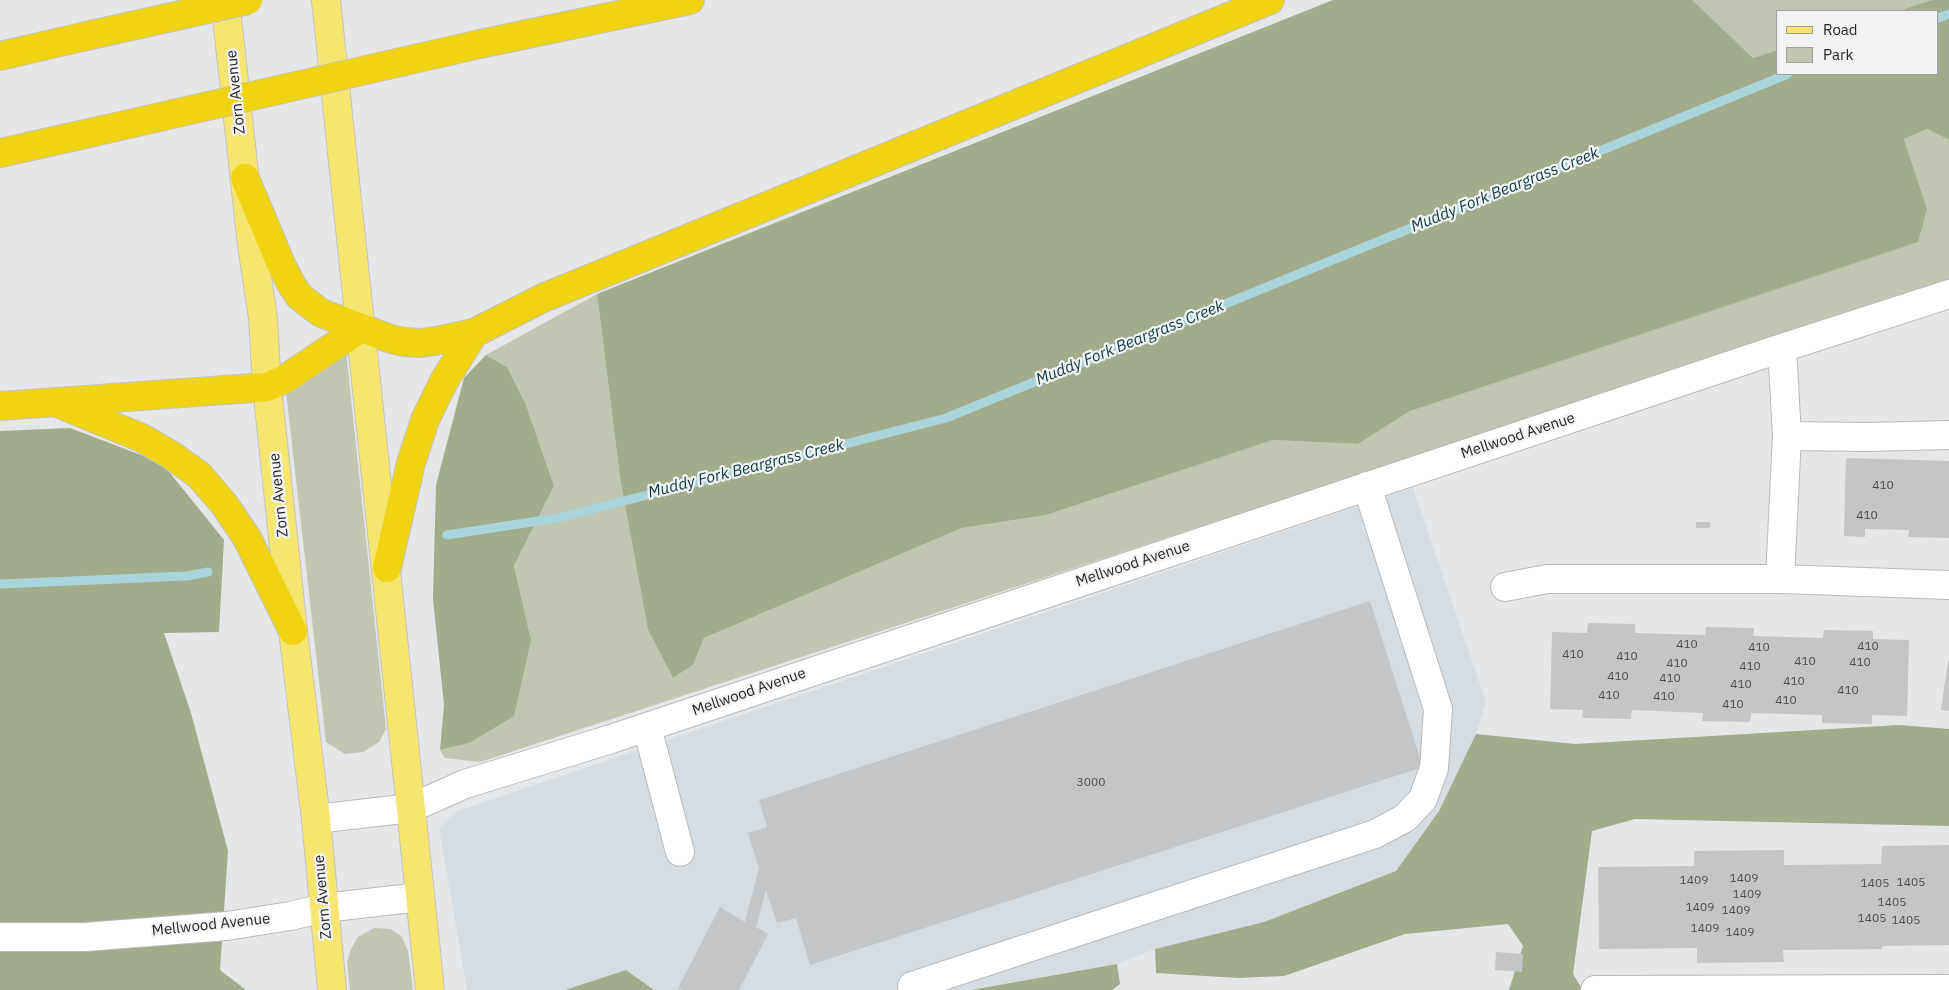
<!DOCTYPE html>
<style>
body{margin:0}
#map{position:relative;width:1949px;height:990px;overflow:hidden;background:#e5e6e7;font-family:"IBM Plex Sans",sans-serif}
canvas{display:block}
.legend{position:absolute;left:1776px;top:10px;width:162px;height:65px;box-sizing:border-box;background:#f2f3f4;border:1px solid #a0a0a1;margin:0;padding:6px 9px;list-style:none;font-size:15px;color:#242424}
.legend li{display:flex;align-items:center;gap:10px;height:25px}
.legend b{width:25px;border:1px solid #a0a0a1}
</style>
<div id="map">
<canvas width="1949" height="990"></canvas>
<ul class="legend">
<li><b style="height:6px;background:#f6e571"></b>Road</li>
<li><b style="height:14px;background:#c0c6b2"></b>Park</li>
</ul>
</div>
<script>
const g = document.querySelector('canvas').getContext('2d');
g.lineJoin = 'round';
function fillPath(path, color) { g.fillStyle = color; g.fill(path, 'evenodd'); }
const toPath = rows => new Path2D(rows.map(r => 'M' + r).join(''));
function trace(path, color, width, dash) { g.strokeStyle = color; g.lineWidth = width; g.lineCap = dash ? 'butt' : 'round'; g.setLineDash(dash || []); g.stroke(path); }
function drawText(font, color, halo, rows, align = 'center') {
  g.font = font + ' "IBM Plex Sans",sans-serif'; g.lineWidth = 4.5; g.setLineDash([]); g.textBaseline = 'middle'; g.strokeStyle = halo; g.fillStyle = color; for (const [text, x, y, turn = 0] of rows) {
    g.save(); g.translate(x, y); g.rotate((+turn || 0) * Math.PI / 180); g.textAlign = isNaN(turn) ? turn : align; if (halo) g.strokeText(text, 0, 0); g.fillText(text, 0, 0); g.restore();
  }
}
const built = toPath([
 [1413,488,1486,702,1476,734,1439,811,1396,871,1264,922,1155,949,1117,964,971,990,654,990,626,970,565,990,467,990,439,828,455,812]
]);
const green = toPath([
 [1690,0,1932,0,1898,11,1778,11,1778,50,1753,58],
 [1927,129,1949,140,1949,282,480,762,445,758,440,750,469,743,531,640,514,566,554,486,526,405,507,367,486,355,597,294,620,478,648,630,673,678,693,665,704,638,962,528,1046,515,1273,440,1358,444,1410,411,1927,209,1904,139],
 [340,348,346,351,386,729,379,742,363,752,345,754,326,742,286,392,311,378],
 [374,928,391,929,402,937,408,951,413,990,350,990,347,962,351,949,358,937]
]);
const forest = toPath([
 [1333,0,1692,0,1753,58,1778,50,1778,74,1938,74,1938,11,1898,11,1932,0,1949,0,1949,140,1927,129,1904,139,1927,209,1918,242,1410,411,1358,444,1273,440,1046,515,962,528,704,638,693,665,673,678,648,630,620,478,597,294],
 [486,355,507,367,526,405,554,486,514,566,531,640,514,716,469,743,440,750,444,705,433,599,436,485,464,378],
 [70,428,162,463,224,540,219,632,164,633,191,713,228,851,220,970,246,990,0,990,0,431],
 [1899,725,1949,729,1949,826,1635,819,1592,831,1573,974,1583,990,1509,990,1523,946,1508,924,1405,934,1284,976,1238,978,1156,973,1155,949,1264,922,1396,871,1439,811,1476,734,1575,744],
 [1117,964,1120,984,1112,990,971,990],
 [626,970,654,990,565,990]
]);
const stream = toPath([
 [1938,18,1949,14],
 [447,535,558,518,946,418,1788,74],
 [0,584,187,576,208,572]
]);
const building = toPath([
 [1846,458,1949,461,1949,538,1908,537,1909,530,1865,529,1865,537,1844,536],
 [1696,522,1710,522,1710,528,1696,528],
 [1370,601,1423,767,810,965,796,918,777,923,766,890,756,927,768,934,739,990,682,990,678,988,720,907,745,922,759,868,748,833,767,827,759,800],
 [1588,623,1635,624,1635,633,1705,635,1706,627,1754,628,1753,636,1823,638,1824,630,1873,631,1873,639,1909,640,1907,716,1872,715,1872,724,1822,723,1822,715,1751,713,1750,722,1702,721,1703,713,1632,710,1631,719,1582,718,1583,710,1550,709,1552,632,1587,633],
 [1948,661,1949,661,1949,711,1941,710],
 [1949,845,1949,945,1882,946,1882,949,1783,950,1784,962,1697,963,1697,948,1599,949,1598,867,1694,866,1694,851,1784,850,1784,865,1881,864,1882,846],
 [1496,952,1523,954,1522,972,1495,970]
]);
const minor = toPath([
 [1787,436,1868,437,1949,435],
 [1780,579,1787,436,1782,348],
 [1505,587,1547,579,1780,579,1949,585],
 [647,727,680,852],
 [316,819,411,808,465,784,611,739,1782,348,1949,294],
 [0,937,85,937,227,926,290,916,324,908,420,897],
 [912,986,1375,834,1405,818,1423,799,1434,768,1438,709,1367,486],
 [1595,990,1949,989]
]);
const major = toPath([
 [225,0,252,245,263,318,267,387,293,631,316,819,332,990],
 [326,0,430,990]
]);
const highway = toPath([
 [480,44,690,0],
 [0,56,82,37],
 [0,153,94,132],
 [245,178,281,264,290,282,299,296,321,313,391,339,404,342,420,343,441,340,474,333,543,298,1270,0],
 [62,405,142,438,171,455,199,475,224,504,247,538,293,631],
 [0,406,267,387,285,379,361,328],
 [387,568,411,463,425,420,444,381,474,333]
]);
const highwayBridge = toPath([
 [82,37,248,0],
 [94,132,480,44]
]);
const numberNames = [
 ["410",1883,486],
 ["410",1867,516],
 ["410",1687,645],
 ["410",1868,647],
 ["410",1759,648],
 ["410",1573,655],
 ["410",1627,657],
 ["410",1805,662],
 ["410",1860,663],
 ["410",1677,664],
 ["410",1750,667],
 ["410",1618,677],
 ["410",1670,679],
 ["410",1794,682],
 ["410",1741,685],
 ["410",1848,691],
 ["410",1609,696],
 ["410",1664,697],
 ["410",1786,701],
 ["410",1733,705],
 ["3000",1091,783],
 ["1409",1744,879],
 ["1409",1694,881],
 ["1405",1911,883],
 ["1405",1875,884],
 ["1409",1747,895],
 ["1405",1892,903],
 ["1409",1700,908],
 ["1409",1736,911],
 ["1405",1872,919],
 ["1405",1906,921],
 ["1409",1705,929],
 ["1409",1740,933]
];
const streetNames = [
 ["Zorn Avenue",236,92,-96],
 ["Mellwood Avenue",1518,436,-18],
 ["Zorn Avenue",279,495,-96],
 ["Mellwood Avenue",1133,564,-18],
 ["Mellwood Avenue",749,692,-19],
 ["Zorn Avenue",323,897,-95],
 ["Mellwood Avenue",211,925,-6]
];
const waterNames = [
 ["Muddy Fork Beargrass Creek",1505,190,-22],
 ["Muddy Fork Beargrass Creek",1130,343,-22],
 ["Muddy Fork Beargrass Creek",746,469,-14]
];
fillPath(built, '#d5dde3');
fillPath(green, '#c0c6b2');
fillPath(forest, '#a2ab8c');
trace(stream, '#a9d4d9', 9);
fillPath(building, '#c4c5c6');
trace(minor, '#b8b9ba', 30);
trace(major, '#c2c2c2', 30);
trace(highway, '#c2c2c2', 30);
trace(minor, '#fff', 28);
trace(major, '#f6e571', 28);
trace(highway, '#f0d312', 28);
trace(highwayBridge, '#c2c2c2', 30, []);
trace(highwayBridge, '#f0d312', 28);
drawText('12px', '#4c4c4c', null, numberNames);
drawText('15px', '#242424', '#f2f3f4', streetNames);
drawText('italic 16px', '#0f393d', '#f2f3f4', waterNames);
</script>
